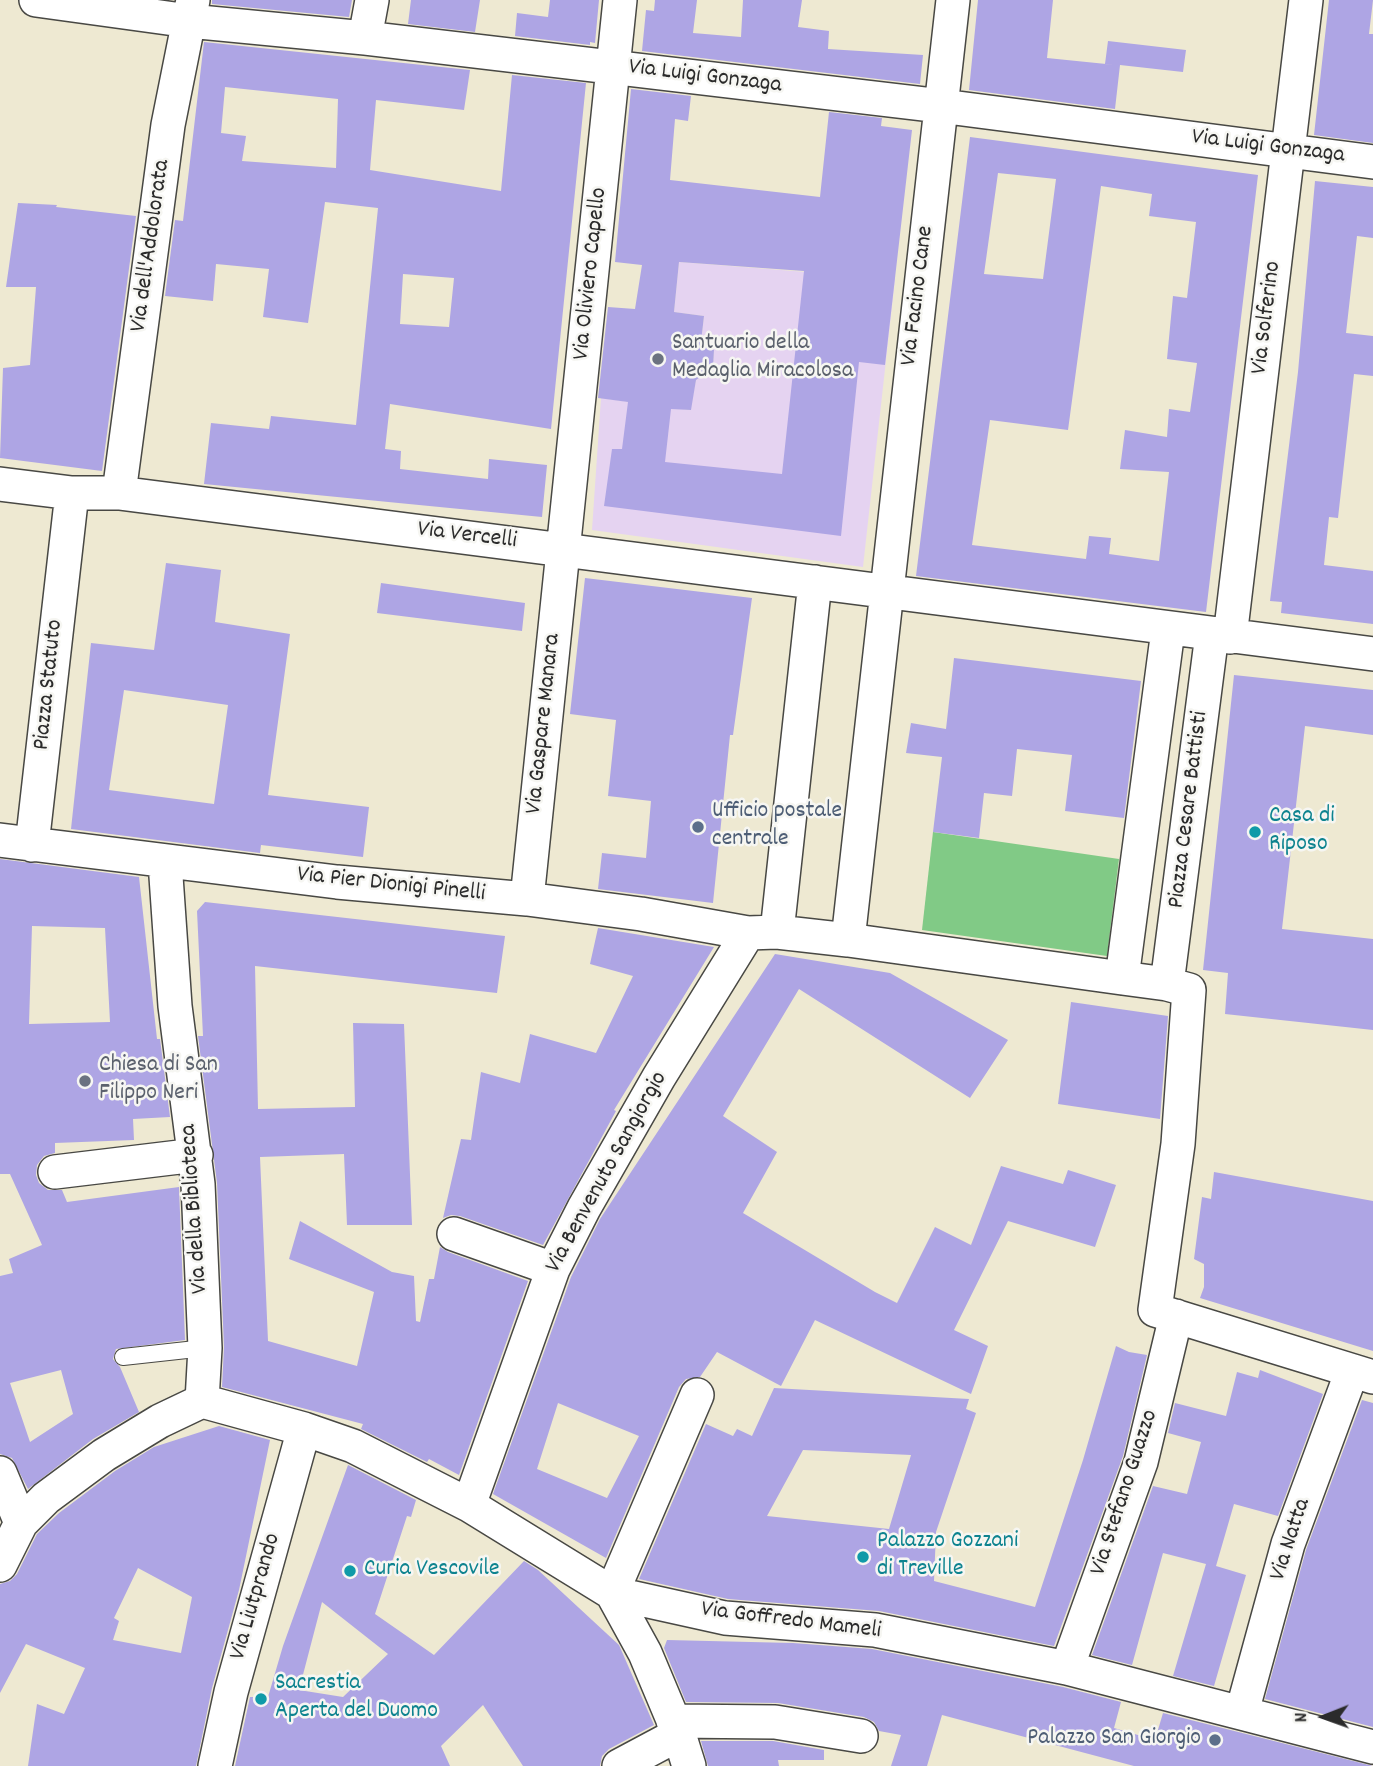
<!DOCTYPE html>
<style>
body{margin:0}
#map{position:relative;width:1373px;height:1766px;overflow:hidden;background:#eee9d2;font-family:Dekko,sans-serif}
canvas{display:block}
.north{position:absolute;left:1289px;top:1682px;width:70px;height:70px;-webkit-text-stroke:5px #f6f6f2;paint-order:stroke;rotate:269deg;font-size:19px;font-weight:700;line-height:28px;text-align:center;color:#2b2b2b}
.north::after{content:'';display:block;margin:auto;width:24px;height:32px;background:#2b2b2b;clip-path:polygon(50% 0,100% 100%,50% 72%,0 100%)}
</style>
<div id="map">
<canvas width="1373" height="1766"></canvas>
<div class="north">N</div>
</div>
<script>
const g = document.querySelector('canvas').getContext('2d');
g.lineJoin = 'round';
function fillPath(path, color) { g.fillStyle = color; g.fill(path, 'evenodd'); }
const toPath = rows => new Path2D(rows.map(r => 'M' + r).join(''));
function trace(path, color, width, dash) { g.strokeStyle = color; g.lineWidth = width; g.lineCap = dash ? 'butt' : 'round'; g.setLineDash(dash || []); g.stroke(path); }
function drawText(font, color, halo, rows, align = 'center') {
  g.font = font + ' Dekko,sans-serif'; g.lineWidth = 5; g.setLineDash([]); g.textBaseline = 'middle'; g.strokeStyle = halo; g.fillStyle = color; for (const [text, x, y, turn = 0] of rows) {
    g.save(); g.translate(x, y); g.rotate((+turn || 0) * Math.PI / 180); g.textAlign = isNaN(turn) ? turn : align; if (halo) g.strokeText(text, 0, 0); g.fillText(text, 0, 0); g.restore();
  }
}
const built = toPath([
 [679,262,895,279,863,567,592,530,601,398,690,410,696,380,713,368,714,350,701,342,704,316,674,312]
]);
const green = toPath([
 [933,832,1119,859,1107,956,922,930]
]);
const building = toPath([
 [212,0,352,0,349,17,212,4],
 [411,0,480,0,475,32,408,24],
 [550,0,599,0,595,43,590,42,590,45,515,36,517,13,548,17],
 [655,0,697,0,693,33,741,37,743,0,802,0,798,27,829,31,828,49,923,55,920,84,642,51,646,10,654,11],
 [978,0,1053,0,1047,58,1116,65,1105,64,1108,41,1186,50,1183,72,1120,65,1115,109,969,90],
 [1329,0,1373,0,1369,34,1373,34,1373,143,1314,135],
 [204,42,470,70,464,110,376,100,370,170,501,191,512,75,586,83,551,429,390,404,385,449,401,451,400,469,488,479,489,459,547,465,542,517,204,484,211,423,269,429,271,416,356,425,378,208,325,202,308,323,263,317,269,269,216,264,213,301,165,296,175,220,183,221],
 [225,87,338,99,336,168,242,161,246,136,221,133],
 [403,274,454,278,449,327,400,324],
 [631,89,691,96,688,121,675,119,670,180,820,197,829,112,882,118,881,126,912,130,885,365,859,362,841,536,604,506,612,449,622,449,628,402,598,398,608,307,635,309,642,265,615,262],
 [679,262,804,271,782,474,665,462,671,409,691,410,696,380,713,368,714,350,701,342,704,316,674,312],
 [970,137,1258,175,1206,612,916,576],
 [998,173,1056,179,1043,279,984,274],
 [1101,186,1152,194,1149,216,1196,222,1187,298,1173,296,1167,359,1197,363,1190,412,1169,409,1167,437,1125,430,1120,469,1169,472,1159,561,1109,554,1111,538,1089,536,1086,559,972,545,990,420,1068,430],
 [1315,181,1373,187,1373,238,1357,236,1346,333,1373,336,1373,376,1354,374,1338,518,1329,517,1324,565,1373,571,1373,624,1281,613,1282,602,1270,601,1298,372],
 [18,203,57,205,56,207,136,216,102,471,0,458,3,368,30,365,36,287,6,287],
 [166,563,221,570,215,622,290,634,268,795,369,807,363,857,261,845,260,853,71,829,91,643,154,650],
 [124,690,228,705,214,804,109,790],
 [585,578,752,598,733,735,730,735,713,903,598,889,602,853,646,858,651,801,608,796,616,720,570,714],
 [381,583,525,603,522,631,377,613],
 [954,658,1141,681,1124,818,1065,811,1072,755,1017,749,1012,796,984,793,979,838,933,832,942,757,906,753,911,723,946,729],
 [1234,675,1373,690,1373,735,1305,726,1282,929,1373,939,1373,1030,1225,1014,1228,973,1203,970],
 [0,859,139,877,157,1039,160,1039,170,1117,133,1119,134,1140,55,1143,55,1153,44,1156,37,1165,36,1175,39,1183,48,1190,62,1190,67,1202,179,1187,185,1340,116,1349,113,1359,120,1367,139,1412,93,1439,28,1489,12,1458,0,1454,0,1276,13,1273,9,1259,42,1245,10,1174,0,1174],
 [32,926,105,928,110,1022,29,1024],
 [61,1370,73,1414,30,1442,10,1383],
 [205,902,505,936,497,993,255,966,258,1109,355,1107,353,1023,404,1024,412,1225,347,1225,344,1154,260,1157,268,1341,357,1366,374,1292,289,1259,300,1221,392,1272,414,1276,416,1321,420,1322,429,1279,434,1279,440,1247,448,1252,528,1281,459,1475,429,1459,427,1462,361,1429,363,1424,222,1387,224,1347,217,1183,198,1036,203,1036,197,911],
 [598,928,714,947,614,1110,616,1111,543,1245,460,1216,451,1215,443,1218,461,1139,471,1140,481,1072,520,1083,530,1034,596,1053,633,976,590,964],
 [775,954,890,973,1008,1040,970,1098,799,989,723,1116,777,1152,743,1213,875,1292,897,1303,935,1227,971,1245,1001,1166,1063,1184,1068,1170,1116,1185,1095,1247,1008,1221,954,1330,988,1346,971,1394,815,1320,781,1386,717,1352,700,1377,686,1379,679,1387,606,1558,493,1494,571,1277,600,1219],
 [558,1403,639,1436,607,1498,537,1469],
 [1071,1002,1168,1016,1160,1119,1058,1104],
 [1214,1172,1373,1201,1373,1351,1200,1298,1204,1287,1204,1264,1194,1259,1202,1197,1211,1199],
 [1116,1346,1129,1352,1147,1355,1123,1456,1054,1646,879,1611,728,1599,639,1579,706,1424,733,1436,737,1429,752,1436,774,1388,969,1399,966,1409,976,1413,936,1532,934,1581,1035,1607,1083,1460],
 [803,1450,911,1455,889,1529,767,1516],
 [1260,1370,1323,1394,1278,1516,1234,1504,1216,1566,1246,1575,1214,1686,1173,1676,1206,1564,1163,1553,1132,1665,1092,1655,1153,1486,1187,1494,1201,1442,1168,1433,1175,1403,1226,1416,1237,1372,1258,1378],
 [1362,1400,1373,1403,1373,1727,1265,1699,1306,1550],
 [219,1426,270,1440,239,1590,212,1688,196,1766,28,1766,37,1704,64,1714,85,1668,26,1644,0,1693,0,1584,10,1581,17,1574,37,1534,59,1513,115,1471,154,1447],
 [138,1568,192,1597,181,1653,113,1640,119,1621,114,1618],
 [348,1465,416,1500,411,1517,407,1516,375,1614,434,1655,524,1561,538,1570,619,1645,654,1725,609,1749,602,1756,600,1766,523,1766,483,1705,441,1746,450,1766,235,1766,250,1697,268,1697,283,1646],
 [322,1602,388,1654,343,1697,299,1690],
 [667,1640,793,1643,872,1649,1063,1687,1121,1702,1114,1728,1155,1740,1163,1713,1373,1766,1134,1766,942,1715,927,1766,891,1766,901,1735,879,1731,874,1722,864,1717,778,1703,686,1702,664,1648],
 [701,1741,773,1741,824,1750,824,1760,778,1760,779,1766,708,1766]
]);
const lane = toPath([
 [123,1357,205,1348]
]);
const street = toPath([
 [36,0,189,21,365,38,941,106,1373,162],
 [365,38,372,0],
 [0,484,72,493,119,493,1373,654],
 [119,493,168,125,193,0],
 [1230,637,1306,0],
 [0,840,337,882,527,899,641,914,748,933,777,932,848,940,953,0],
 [32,845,72,493],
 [165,862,175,1006,198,1184,205,1348,202,1401],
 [527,899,620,0],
 [777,932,815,582],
 [848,940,1122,978,1168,630],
 [1122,978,1167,984,1189,990,1178,1144,1155,1310,1373,1377],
 [1167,984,1212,634],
 [55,1172,196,1155],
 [454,1234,553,1269],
 [202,1401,304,1429,353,1446,469,1505,612,1593,725,1618,875,1630,1067,1668,1373,1747],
 [0,1473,21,1523],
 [469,1505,553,1269,584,1208,659,1077,748,933],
 [0,1565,21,1523,46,1498,104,1455,160,1421,202,1401],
 [1067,1668,1141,1462,1176,1316],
 [1242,1712,1288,1544,1352,1371],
 [673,1721,775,1722,861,1736],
 [215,1766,231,1692,304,1429],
 [619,1766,679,1734],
 [689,1766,679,1734,645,1653,612,1593,697,1395]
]);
const markers = [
 [658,359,7,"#6b7280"],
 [698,827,7,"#5c6f8a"],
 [1255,832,7,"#0f9aa8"],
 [85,1081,7,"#6b7280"],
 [863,1557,7,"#0f9aa8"],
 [350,1571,7,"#0f9aa8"],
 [261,1699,7,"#0f9aa8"],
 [1215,1740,7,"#5c6f8a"]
];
const streetNames = [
 ["Via Luigi Gonzaga",705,78,7],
 ["Via Luigi Gonzaga",1268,148,7],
 ["Via dell'Addolorata",152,246,-82],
 ["Via Oliviero Capello",592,274,-84],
 ["Via Facino Cane",919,296,-83],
 ["Via Solferino",1268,318,-83],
 ["Via Vercelli",467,537,7],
 ["Piazza Statuto",50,685,-84],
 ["Via Gaspare Manara",545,724,-84],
 ["Piazza Cesare Battisti",1190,810,-83],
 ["Via Pier Dionigi Pinelli",391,886,6],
 ["Via Benvenuto Sangiorgio",608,1173,-61],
 ["Via della Biblioteca",196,1209,-94],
 ["Via Stefano Guazzo",1126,1493,-72],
 ["Via Natta",1292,1540,-72],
 ["Via Liutprando",257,1597,-74],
 ["Via Goffredo Mameli",791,1622,7]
];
const worshipNames = [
 ["Santuario della",672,345],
 ["Medaglia Miracolosa",672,373],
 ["Chiesa di San",99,1067],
 ["Filippo Neri",99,1095]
];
const serviceNames = [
 ["Ufficio postale",712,813],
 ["centrale",712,841],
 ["Palazzo San Giorgio",1201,1740,"right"]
];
const cultureNames = [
 ["Casa di",1269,818],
 ["Riposo",1269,846],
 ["Palazzo Gozzani",877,1543],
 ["di Treville",877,1571],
 ["Curia Vescovile",364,1571],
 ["Sacrestia",275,1685],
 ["Aperta del Duomo",275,1713]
];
fillPath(built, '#e5d3f1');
fillPath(green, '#81ca86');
fillPath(building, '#aea5e4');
trace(lane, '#484844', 18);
trace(street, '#484844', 36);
trace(lane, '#fff', 16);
trace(street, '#fff', 33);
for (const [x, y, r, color] of markers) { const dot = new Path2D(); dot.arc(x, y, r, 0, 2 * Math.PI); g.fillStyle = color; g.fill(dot); trace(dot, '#f6f6f2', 2.5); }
drawText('24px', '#2b2b2b', '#f6f6f2', streetNames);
drawText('24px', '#5b616d', '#f6f6f2', worshipNames, 'left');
drawText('24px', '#4e5e75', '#f6f6f2', serviceNames, 'left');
drawText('24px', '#0d838f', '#f6f6f2', cultureNames, 'left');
</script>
